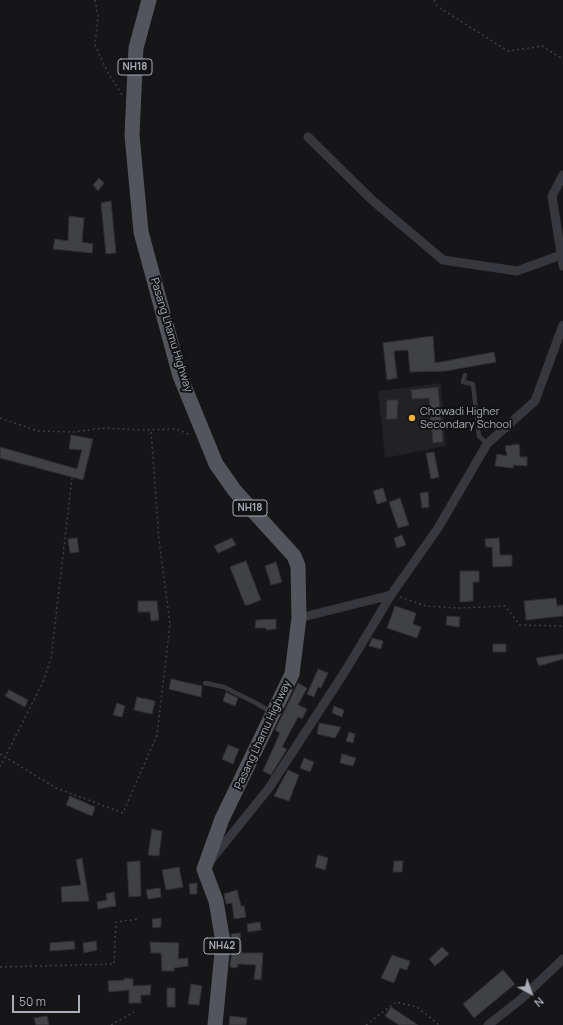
<!DOCTYPE html>
<style>
body{margin:0}
#map{position:relative;width:563px;height:1025px;overflow:hidden;background:#161618;font-family:Manrope,sans-serif}
canvas{display:block}
.north{position:absolute;left:511px;top:973px;width:40px;height:40px;-webkit-text-stroke:3px #111113;paint-order:stroke;rotate:139deg;font-size:11px;font-weight:700;line-height:16px;text-align:center;color:#a8adb8}
.north::after{content:'';display:block;margin:auto;width:14px;height:18px;background:#a8adb8;clip-path:polygon(50% 0,100% 100%,50% 72%,0 100%)}
.scale{position:absolute;left:12px;top:995px;width:68px;height:18px;box-sizing:border-box;border:2px solid #a8adb8;border-top:0;padding-left:5px;font-size:12px;line-height:14px;white-space:nowrap;color:#a8adb8;-webkit-text-stroke:3px #111113;paint-order:stroke}
</style>
<div id="map">
<canvas width="563" height="1025"></canvas>
<div class="north">N</div>
<div class="scale">50 m</div>
</div>
<script>
const c = document.querySelector('canvas').getContext('2d');
c.lineJoin = 'round';
function fillPath(path, color) { c.fillStyle = color; c.fill(path, 'evenodd'); }
const shape = rows => new Path2D(rows.map(r => 'M' + r).join(''));
function strokePath(path, color, width, dash) { c.strokeStyle = color; c.lineWidth = width; c.lineCap = dash ? 'butt' : 'round'; c.setLineDash(dash || []); c.stroke(path); }
function label(font, color, halo, rows, align = 'center') {
  c.font = font + ' Manrope,sans-serif'; c.lineWidth = 4; c.setLineDash([]); c.textBaseline = 'middle'; c.strokeStyle = halo; c.fillStyle = color; for (const [text, x, y, turn = 0] of rows) {
    c.save(); c.translate(x, y); c.rotate((+turn || 0) * Math.PI / 180); c.textAlign = isNaN(turn) ? turn : align; if (halo) c.strokeText(text, 0, 0); c.fillText(text, 0, 0); c.restore();
  }
}
fillPath(shape([
 [441,383,446,446,385,458,378,391]
]), '#222225');
const building = shape([
 [99,178,104,183,98,191,93,185,99,178],
 [111,201,116,253,106,254,101,203,111,201],
 [69,216,84,218,82,242,93,244,92,253,53,249,55,239,68,241,69,216],
 [433,336,435,363,494,352,496,362,446,371,410,372,408,350,394,351,397,378,387,380,383,343,433,336],
 [438,387,443,442,433,443,429,398,412,399,411,390,438,387],
 [387,400,398,400,397,419,386,419,387,400],
 [71,435,93,439,83,480,0,458,0,447,77,469,82,450,69,449,71,435],
 [519,444,520,457,527,457,527,466,513,465,513,468,495,466,497,454,507,456,505,446,519,444],
 [434,452,439,477,431,479,426,453,434,452],
 [383,488,387,501,377,504,373,491,383,488],
 [428,492,429,507,422,508,420,493,428,492],
 [400,498,409,525,398,528,389,502,400,498],
 [402,535,406,545,397,548,394,538,402,535],
 [77,538,79,552,70,553,68,539,77,538],
 [232,538,236,545,218,553,214,546,232,538],
 [499,538,500,555,512,555,512,566,493,567,492,547,486,547,485,539,499,538],
 [246,561,261,600,248,605,245,605,230,567,246,561],
 [276,562,282,582,271,585,265,566,276,562],
 [460,571,479,571,479,582,473,582,473,601,460,602,460,571],
 [556,598,557,606,563,605,563,616,526,620,524,601,556,598],
 [138,601,157,601,159,620,151,621,150,612,138,612,138,601],
 [395,606,416,613,413,624,421,627,417,638,387,628,395,606],
 [447,616,460,617,459,627,446,625,447,616],
 [276,619,276,629,266,630,266,628,255,628,256,620,276,619],
 [372,638,383,641,381,649,369,646,372,638],
 [493,644,506,644,506,652,493,652,493,644],
 [563,654,563,659,539,666,536,658,563,654],
 [318,669,328,673,321,688,318,687,314,697,307,694,318,669],
 [171,679,202,686,201,697,169,689,171,679],
 [298,683,307,688,298,705,307,709,302,719,298,717,282,747,287,749,271,775,263,771,280,733,275,730,298,683],
 [9,690,28,700,25,707,5,696,9,690],
 [226,692,238,698,235,706,223,701,226,692],
 [137,697,155,701,152,714,134,710,137,697],
 [117,703,125,706,122,717,113,715,117,703],
 [334,706,344,710,342,717,332,713,334,706],
 [319,723,341,727,335,738,317,734,319,723],
 [349,732,355,734,353,743,346,741,349,732],
 [228,745,239,749,233,764,222,759,228,745],
 [342,754,356,758,353,766,340,763,342,754],
 [304,758,314,762,310,772,300,768,304,758],
 [288,770,299,775,289,801,274,796,288,770],
 [70,796,95,807,92,816,66,805,70,796],
 [152,829,162,831,159,856,148,855,152,829],
 [318,855,328,858,325,870,315,867,318,855],
 [82,858,89,901,62,902,61,887,81,885,76,860,82,858],
 [140,861,141,896,129,897,127,862,140,861],
 [394,861,403,861,402,872,393,872,394,861],
 [179,867,183,887,166,890,162,870,179,867],
 [197,883,197,894,190,894,189,884,197,883],
 [160,888,161,897,148,899,146,890,160,888],
 [237,890,241,906,244,906,246,917,234,919,232,903,226,904,224,894,237,890],
 [114,892,116,906,98,909,97,902,107,900,106,894,114,892],
 [161,918,161,927,153,928,152,919,161,918],
 [260,922,261,930,248,932,247,924,260,922],
 [240,933,242,953,263,953,261,980,254,979,256,965,238,964,237,968,230,967,232,949,231,934,240,933],
 [74,941,75,949,50,951,50,943,74,941],
 [96,941,97,950,84,953,83,943,96,941],
 [150,942,179,943,178,959,188,958,188,966,174,968,174,971,162,971,161,953,151,953,150,942],
 [442,947,449,954,435,966,429,959,442,947],
 [392,955,410,961,407,970,400,968,394,983,381,978,392,955],
 [503,970,515,984,474,1018,463,1004,503,970],
 [124,978,133,979,133,986,151,985,150,995,141,995,141,1003,129,1003,129,990,109,992,108,981,125,980,124,978],
 [191,984,202,986,199,1005,188,1004,191,984],
 [167,988,175,988,175,1007,167,1007,167,988],
 [391,1007,418,1025,399,1025,385,1016,391,1007],
 [47,1016,49,1025,36,1025,34,1018,47,1016],
 [230,1016,247,1018,246,1025,229,1025,230,1016]
]);
fillPath(building, '#404145');
strokePath(building, '#303034', 1);
strokePath(shape([
 [95,0,98,16,95,45,107,71,122,95],
 [434,0,437,6,508,51,542,46,563,59],
 [0,418,38,431,74,432,104,428,143,430,176,429,191,435],
 [400,597,426,606,458,608,505,606,520,625,563,626],
 [0,754,56,788,123,813,157,735,170,624,159,540,151,430],
 [0,767,43,682,51,658,72,478],
 [0,967,114,964,116,922,139,919],
 [111,1025,134,1012],
 [366,1025,396,1002,417,1007,439,1025]
]), '#3d3f44', 1.5, [2, 3]);
strokePath(shape([
 [465,375,463,382,473,384,479,436,487,444],
 [205,683,224,687,256,703,271,712]
]), '#37383d', 4.5);
strokePath(shape([
 [308,137,372,200,443,260,517,271,561,255],
 [563,175,552,196,563,266],
 [299,618,391,595],
 [211,860,269,788,344,673,391,595,438,528,487,444,535,401,563,325],
 [488,1025,520,1000,563,959]
]), '#37383d', 9);
strokePath(shape([
 [149,0,136,48,132,135,141,232,180,376,216,464,235,491,294,556,298,566,299,618,292,674,222,819,204,869,216,901,223,942,215,1025]
]), '#53555c', 15);
for (const [x, y, r, color] of [
 [412,418,4,"#f2b134"]
]) { const dot = new Path2D(); dot.arc(x, y, r, 0, 2 * Math.PI); c.fillStyle = color; c.fill(dot); strokePath(dot, '#111113', 1.5); }
for (const [x, y, w] of [
 [135,67,34],
 [250,508,34],
 [222,946,36]
]) { const box = new Path2D(); box.roundRect(x - w / 2, y - 8, w, 16, 3); c.fillStyle = '#111113'; c.fill(box); strokePath(box, '#a8adb8', 1); }
label('bold 10px', '#a8adb8', null, [
 ["NH18",135,67],
 ["NH18",250,508],
 ["NH42",222,946]
]);
label('11px', '#a8adb8', '#111113', [
 ["Pasang Lhamu Highway",171,335,73],
 ["Pasang Lhamu Highway",263,735,-65]
]);
label('11px', '#a8adb8', '#111113', [
 ["Chowadi Higher",420,412],
 ["Secondary School",420,425]
], 'left');
</script>
